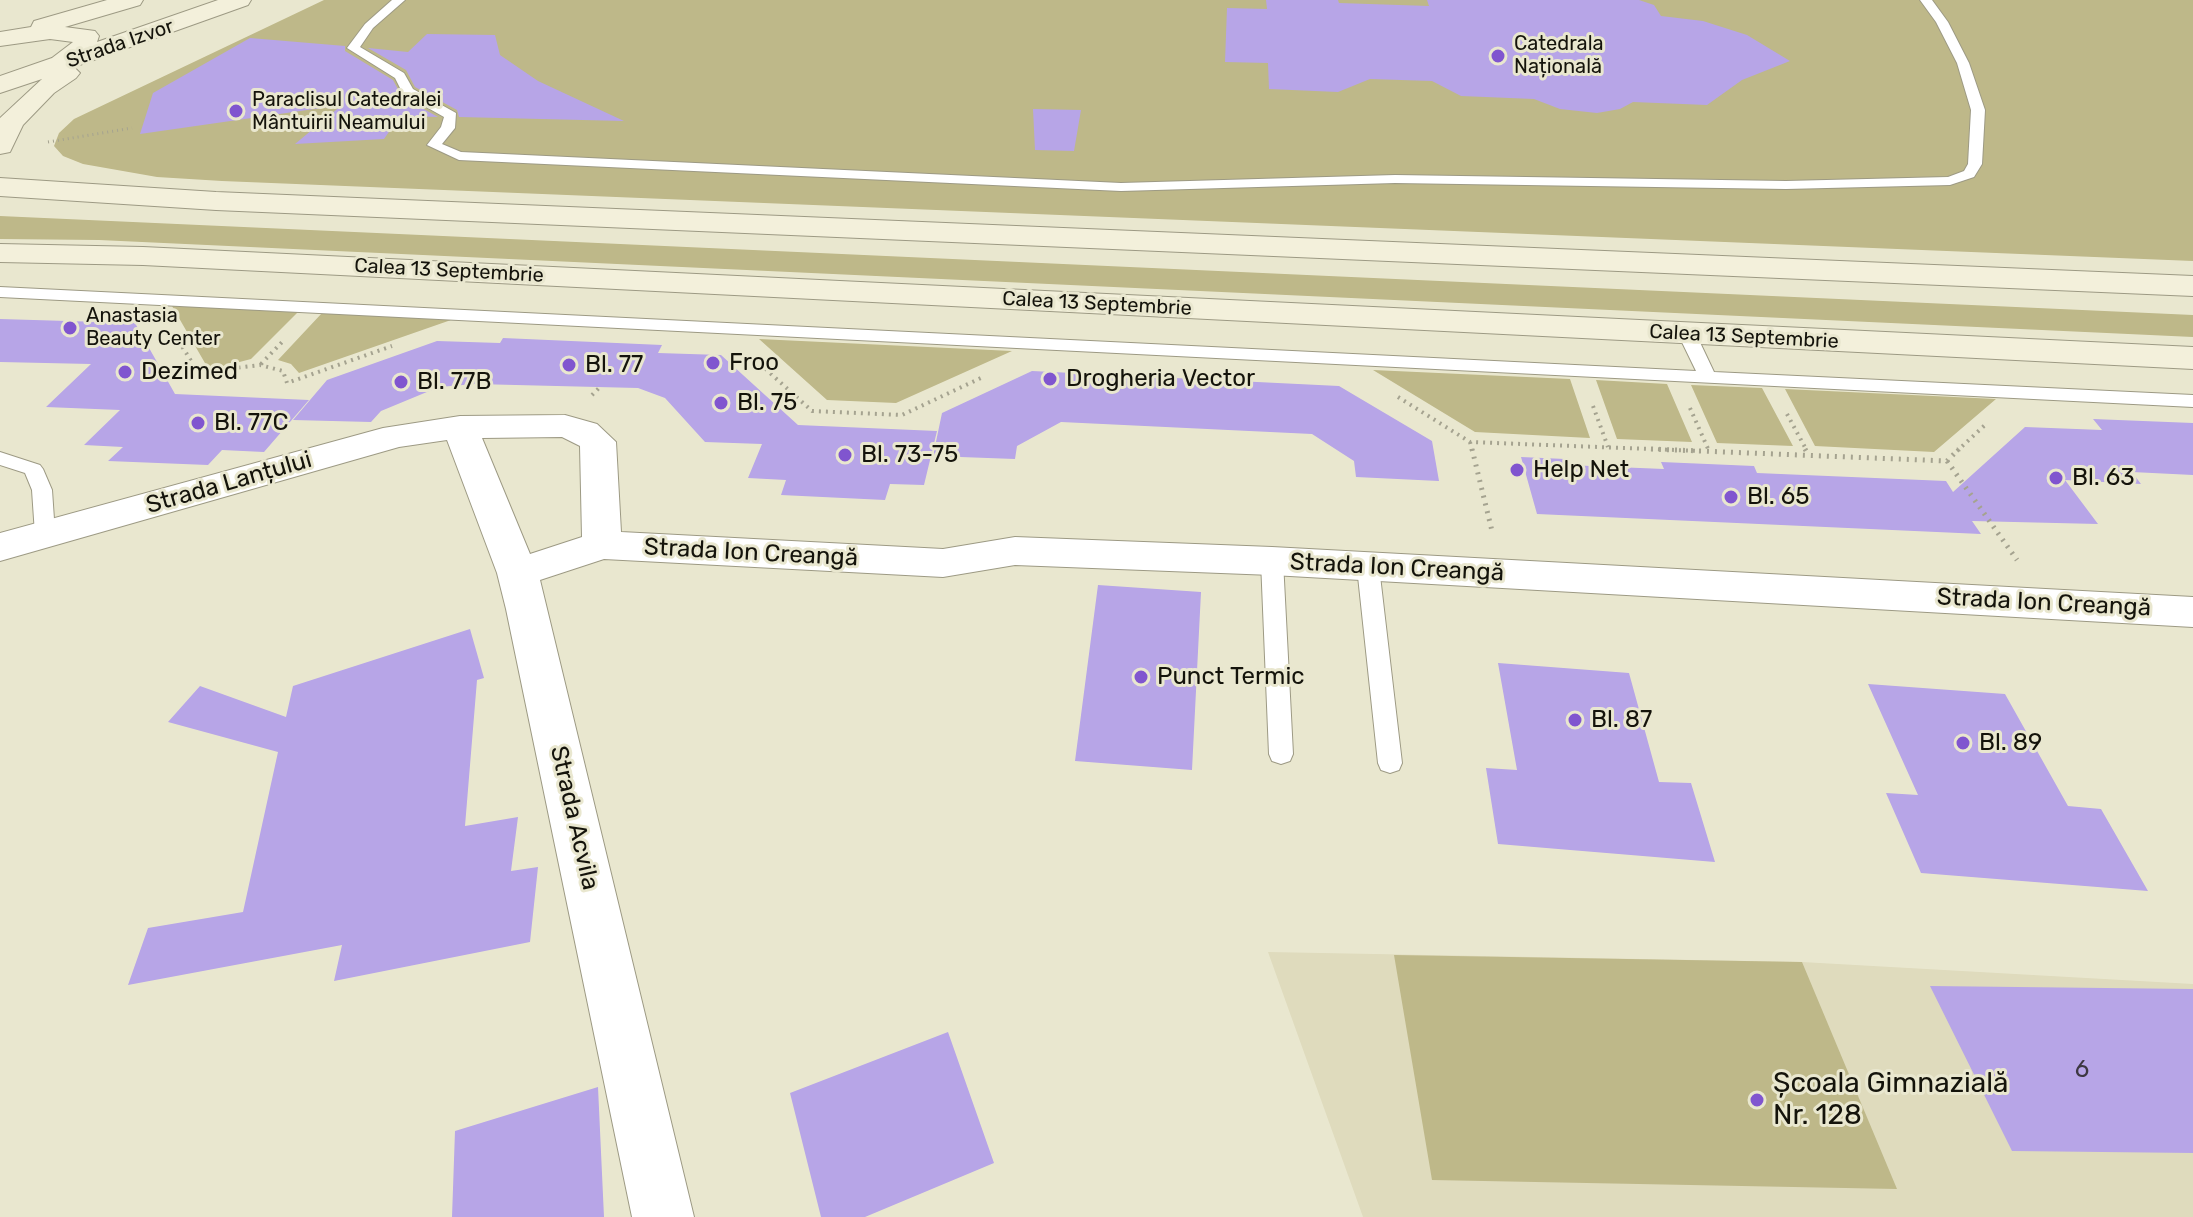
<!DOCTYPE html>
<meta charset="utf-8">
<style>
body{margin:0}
canvas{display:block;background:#e9e7cf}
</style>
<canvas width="2193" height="1217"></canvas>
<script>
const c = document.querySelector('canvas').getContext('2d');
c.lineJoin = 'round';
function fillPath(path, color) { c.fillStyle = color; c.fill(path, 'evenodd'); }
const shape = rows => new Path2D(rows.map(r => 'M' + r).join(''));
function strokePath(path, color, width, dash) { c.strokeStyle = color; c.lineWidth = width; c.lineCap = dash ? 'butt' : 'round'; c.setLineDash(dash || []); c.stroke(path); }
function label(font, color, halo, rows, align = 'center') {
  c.font = font + ' Rubik,sans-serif'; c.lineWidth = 6; c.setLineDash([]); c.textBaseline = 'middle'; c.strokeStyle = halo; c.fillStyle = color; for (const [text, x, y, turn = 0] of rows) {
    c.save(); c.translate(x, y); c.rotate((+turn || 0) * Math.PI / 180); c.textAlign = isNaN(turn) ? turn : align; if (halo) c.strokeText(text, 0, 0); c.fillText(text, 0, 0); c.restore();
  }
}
fillPath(shape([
 [1268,952,1802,962,2193,984,2193,1217,1363,1217]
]), '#dfdbbd');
fillPath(shape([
 [324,0,2193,0,2193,261,222,181,157,177,83,164,63,156,54,146,59,133,74,119],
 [0,216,2193,315,2193,337,99,240,0,239],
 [172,306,299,311,251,359,209,370],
 [322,313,451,320,299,373,291,364,278,360],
 [759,339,1012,351,896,403,827,400],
 [1373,370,1570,379,1590,438,1475,432],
 [1596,380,1667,384,1692,442,1617,439],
 [1691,385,1762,388,1793,446,1717,443],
 [1785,389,1996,399,1934,452,1815,446],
 [1394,955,1802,962,1897,1189,1432,1180]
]), '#beb889');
fillPath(shape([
 [1266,0,1338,0,1339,3,1429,6,1427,0,1639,0,1654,5,1661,16,1703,21,1747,35,1790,61,1742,80,1707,105,1633,102,1620,109,1597,113,1560,109,1534,99,1461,96,1432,81,1370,79,1338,92,1269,89,1268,63,1225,62,1227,8,1267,9],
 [427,34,495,35,500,55,538,81,624,121,459,117,457,110,415,87,406,70,368,48,408,52],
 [250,38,345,46,345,51,393,80,402,97,438,117,410,116,405,125,393,126,384,139,295,144,342,105,140,134,153,93],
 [1033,109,1081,110,1074,151,1035,150],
 [0,319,135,323,175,394,309,400,264,452,222,450,208,465,108,461,123,447,84,445,120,410,46,407,91,364,0,362],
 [503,338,662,345,658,353,721,355,798,425,937,431,924,485,890,484,885,500,781,495,786,480,748,478,762,444,705,442,665,398,638,388,475,384,439,387,381,411,371,422,293,420,327,380,437,341,500,343],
 [1032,371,1339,386,1432,441,1439,481,1356,477,1354,461,1312,434,1061,422,1017,446,1015,459,933,456,942,413],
 [2093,419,2193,423,2193,475,2132,472,2141,484,2065,480,2098,524,1972,521,1981,534,1537,514,1521,457,1565,459,1567,465,1664,469,1661,462,1754,466,1757,473,1946,481,1953,492,2025,427,2102,430],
 [1098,585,1201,592,1192,770,1075,761],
 [470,629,484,678,477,680,465,826,518,817,511,871,538,867,530,942,334,981,342,945,128,985,148,928,243,912,278,752,168,722,200,686,286,717,293,686],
 [1498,663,1629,673,1659,782,1691,783,1715,862,1498,844,1486,768,1517,770],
 [1868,684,2005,694,2068,806,2101,809,2148,891,1921,873,1886,793,1918,795],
 [1930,986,2193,989,2193,1153,2012,1151],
 [948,1032,994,1163,865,1217,821,1217,790,1093],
 [598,1087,604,1217,452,1217,455,1131]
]), '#b7a5e7');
const service = shape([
 [392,0,405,0,373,28,360,47,404,73,413,89,456,113,455,128,442,144,461,152,1121,183,1395,175,1786,181,1948,177,1964,171,1968,164,1971,110,1957,63,1936,22,1920,0,1932,0,1948,22,1969,63,1985,110,1982,164,1974,177,1950,185,1786,189,1395,183,1121,191,459,160,427,145,441,127,444,117,403,94,395,78,347,48,365,24,392,0],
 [0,287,1696,371,1678,334,1687,329,1696,334,1714,372,2193,395,2193,407,0,297,0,287],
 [0,452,40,465,43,469,52,490,55,534,52,539,45,541,38,539,35,534,32,490,25,473,0,465,0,452],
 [1272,554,1279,556,1283,561,1293,754,1290,761,1281,764,1272,761,1269,754,1261,561,1265,556,1272,554],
 [1368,560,1376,562,1379,567,1402,763,1399,770,1390,773,1381,770,1378,763,1357,567,1360,562,1368,560]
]);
const minor = shape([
 [565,415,597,424,616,442,621,532,943,549,1015,537,1272,547,2193,597,2193,627,1272,575,1015,565,943,577,604,559,540,580,694,1217,632,1217,506,609,497,573,447,440,399,447,0,561,0,533,383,428,460,416,565,415],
 [562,437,580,446,582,537,530,554,482,438,562,437]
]);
const secondary = shape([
 [107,0,143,0,140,5,65,27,95,31,99,36,97,42,218,0,251,0,248,5,74,67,80,73,76,78,54,93,23,125,10,152,0,154,0,118,42,79,0,93,0,76,52,58,73,42,50,39,0,46,0,32,31,27,34,21,107,0],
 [0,178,216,192,2193,276,2193,296,216,210,0,196,0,178],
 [0,244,143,247,2193,347,2193,369,143,265,0,262,0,244]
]);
strokePath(service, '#9d9a84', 2);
strokePath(minor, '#9d9a84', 2);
strokePath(secondary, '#9d9a84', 2);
strokePath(shape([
 [48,142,132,128]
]), '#a5a390', 3, [1, 4]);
strokePath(shape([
 [175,335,203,380,227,369,260,365,283,371,287,383,392,346],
 [261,364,284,340],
 [760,364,812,411,902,415,983,377],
 [592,395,600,387],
 [1398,397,1470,442,1701,451],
 [1593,406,1608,447],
 [1690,408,1709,451],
 [1787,414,1807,451],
 [1470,442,1472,451],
 [1957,451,1985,425]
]), '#a5a390', 4, [2, 5]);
strokePath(shape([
 [1472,449,1492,531],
 [1651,449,1947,461,1959,449],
 [1805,449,1808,454],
 [1947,461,2017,560]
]), '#a5a390', 5, [2, 6]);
fillPath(service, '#fff');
fillPath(minor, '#fff');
fillPath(secondary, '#f3f0db');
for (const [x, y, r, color] of [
 [1498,56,8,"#8055cf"],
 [236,111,8,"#8055cf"],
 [70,328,8,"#8055cf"],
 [713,363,8,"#8055cf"],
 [569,365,8,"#8055cf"],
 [125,372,8,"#8055cf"],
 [1050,379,8,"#8055cf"],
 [401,382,8,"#8055cf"],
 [721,403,8,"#8055cf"],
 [198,423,8,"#8055cf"],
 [845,455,8,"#8055cf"],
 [1517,470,8,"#8055cf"],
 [2056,478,8,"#8055cf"],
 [1731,497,8,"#8055cf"],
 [1141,677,8,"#8055cf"],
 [1575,720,8,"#8055cf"],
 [1963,743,8,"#8055cf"],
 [1757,1100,8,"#8055cf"]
]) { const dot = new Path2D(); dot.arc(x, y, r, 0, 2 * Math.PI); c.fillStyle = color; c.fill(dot); strokePath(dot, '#e9e7cf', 3); }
label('20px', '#14130b', '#e9e7cf', [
 ["Strada Izvor",120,44,-19],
 ["Calea 13 Septembrie",449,271,3],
 ["Calea 13 Septembrie",1097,304,3],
 ["Calea 13 Septembrie",1744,337,3]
]);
label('20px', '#14130b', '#e9e7cf', [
 ["Catedrala",1514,44],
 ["Națională",1514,67],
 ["Paraclisul Catedralei",252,100],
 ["Mântuirii Neamului",252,123],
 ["Anastasia",86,316],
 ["Beauty Center",86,339]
], 'left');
label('24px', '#14130b', '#e9e7cf', [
 ["Froo",729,363],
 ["Bl. 77",585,365],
 ["Dezimed",141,372],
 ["Drogheria Vector",1066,379],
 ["Bl. 77B",417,382],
 ["Bl. 75",737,403],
 ["Bl. 77C",214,423],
 ["Bl. 73-75",861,455],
 ["Help Net",1533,470],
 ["Bl. 63",2072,478],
 ["Bl. 65",1747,497],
 ["Punct Termic",1157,677],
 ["Bl. 87",1591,720],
 ["Bl. 89",1979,743]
], 'left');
label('24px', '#14130b', '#e9e7cf', [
 ["Strada Lanțului",229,483,-16],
 ["Strada Ion Creangă",751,553,3],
 ["Strada Ion Creangă",1397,568,3],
 ["Strada Ion Creangă",2044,603,3],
 ["Strada Acvila",574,818,77]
]);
label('24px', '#3d3842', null, [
 ["6",2082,1070]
]);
label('28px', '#14130b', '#e9e7cf', [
 ["Școala Gimnazială",1773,1084],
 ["Nr. 128",1773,1116]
], 'left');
</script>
